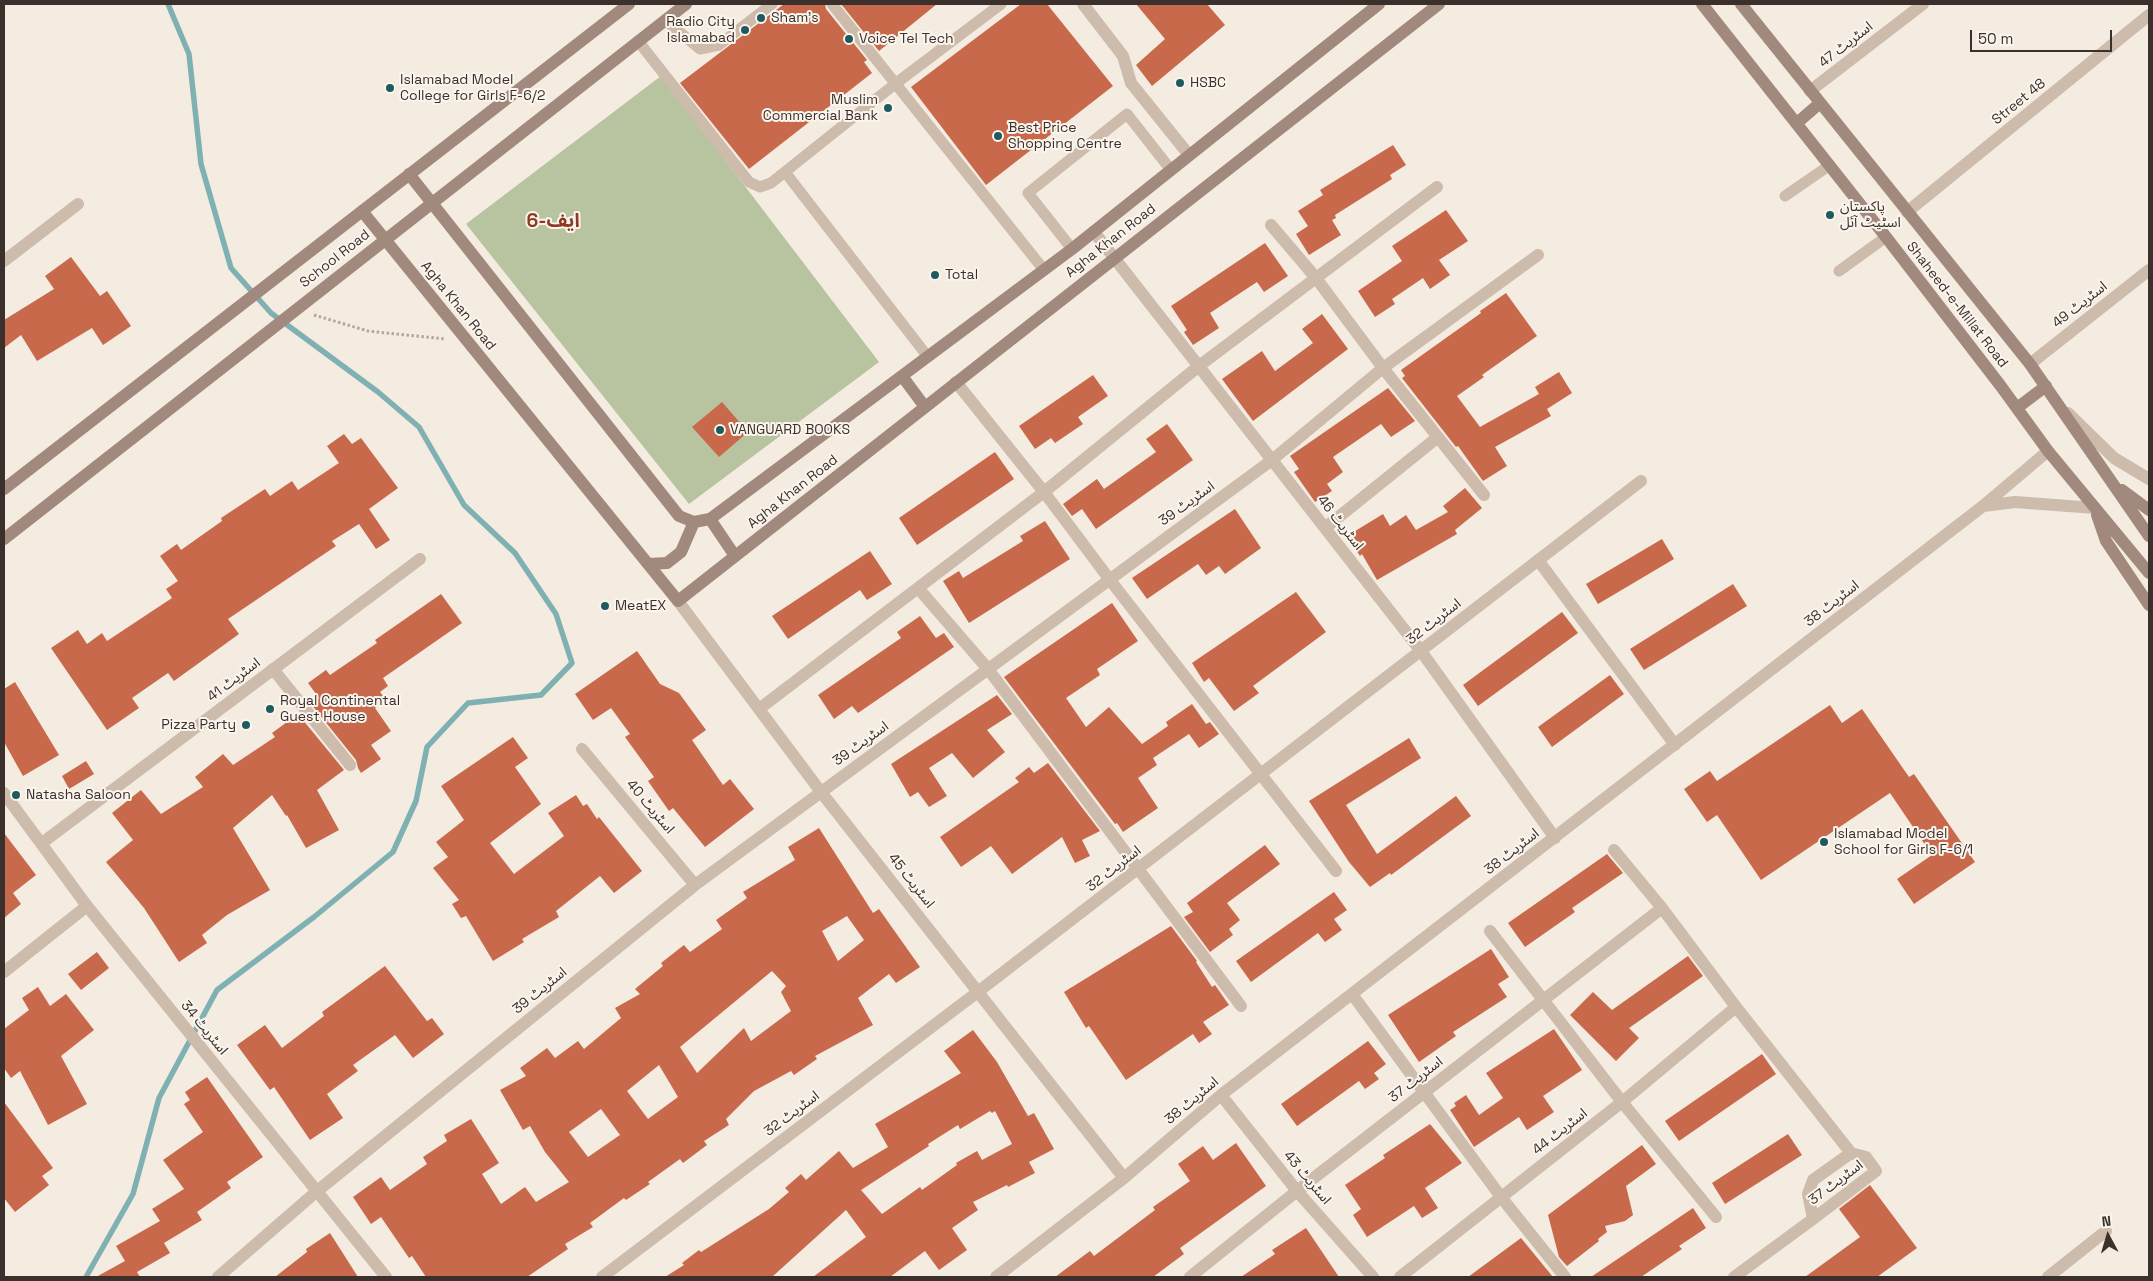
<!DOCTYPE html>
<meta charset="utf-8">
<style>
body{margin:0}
#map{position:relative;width:2153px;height:1281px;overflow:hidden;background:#f4ebe1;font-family:"Space Grotesk",sans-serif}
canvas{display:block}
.frame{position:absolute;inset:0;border:5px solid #3b302b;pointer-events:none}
.north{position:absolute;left:2083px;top:1211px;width:50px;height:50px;-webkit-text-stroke:4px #fbf5ee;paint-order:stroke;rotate:354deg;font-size:14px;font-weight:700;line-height:20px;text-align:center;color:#3b302b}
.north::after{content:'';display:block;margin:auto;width:18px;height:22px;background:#3b302b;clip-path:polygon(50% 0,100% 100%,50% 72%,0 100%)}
.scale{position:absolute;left:1970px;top:30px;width:142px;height:22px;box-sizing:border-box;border:2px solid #3b302b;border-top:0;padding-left:6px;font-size:15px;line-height:18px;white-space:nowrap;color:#3b302b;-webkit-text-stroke:4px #fbf5ee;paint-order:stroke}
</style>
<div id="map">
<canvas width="2153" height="1281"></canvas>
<div class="frame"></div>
<div class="north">N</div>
<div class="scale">50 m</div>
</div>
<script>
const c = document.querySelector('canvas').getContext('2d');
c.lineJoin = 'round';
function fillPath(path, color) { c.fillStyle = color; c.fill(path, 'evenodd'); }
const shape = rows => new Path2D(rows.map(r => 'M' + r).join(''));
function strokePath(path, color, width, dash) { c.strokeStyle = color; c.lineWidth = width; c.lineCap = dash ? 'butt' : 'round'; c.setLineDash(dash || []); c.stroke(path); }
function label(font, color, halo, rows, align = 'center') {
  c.font = font + ' "Space Grotesk","Noto Sans Arabic",sans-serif'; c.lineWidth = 4; c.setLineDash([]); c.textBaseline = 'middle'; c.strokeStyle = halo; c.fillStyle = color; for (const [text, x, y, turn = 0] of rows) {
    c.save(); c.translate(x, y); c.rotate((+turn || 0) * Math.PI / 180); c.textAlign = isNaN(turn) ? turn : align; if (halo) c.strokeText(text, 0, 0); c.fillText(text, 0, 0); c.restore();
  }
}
fillPath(shape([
 [661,76,879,362,689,504,466,224]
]), '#b8c4a0');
strokePath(shape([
 [86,1277,133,1194,159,1098,217,990,314,917,393,852,416,801,427,747,468,703,541,695,572,663,556,614,515,553,464,505,419,427,378,392,271,313,231,268,201,164,189,54,168,4]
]), '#7fb0b2', 5.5);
fillPath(shape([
 [784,4,825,4,826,9,867,60,864,62,872,73,749,169,680,83],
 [841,4,937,4,879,51],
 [1021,4,1047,4,1113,86,986,185,911,87],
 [1136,4,1207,4,1225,25,1152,86,1136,65,1165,39],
 [1393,145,1406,165,1390,175,1392,179,1335,215,1336,218,1332,220,1341,235,1309,255,1296,234,1308,226,1298,211,1323,195,1320,190],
 [1446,210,1468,241,1439,260,1450,275,1430,289,1423,278,1392,299,1395,304,1375,317,1358,291,1402,261,1392,246],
 [1265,243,1288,276,1264,292,1257,282,1210,313,1219,328,1193,345,1184,332,1187,330,1171,306],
 [71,257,100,296,107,291,131,326,103,345,92,328,37,361,21,335,4,348,4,320,54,289,45,276],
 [1506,293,1537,336,1482,375,1484,377,1457,396,1480,427,1539,394,1535,387,1559,372,1572,393,1547,409,1551,416,1495,447,1507,466,1483,481,1458,446,1456,447,1402,378,1405,376,1401,370,1481,313,1480,311],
 [1322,314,1348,349,1253,421,1222,379,1262,351,1275,371,1313,343,1302,329],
 [1093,375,1108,396,1078,417,1083,424,1055,443,1051,438,1035,449,1019,426],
 [1388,388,1415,421,1391,437,1381,424,1333,457,1343,472,1327,484,1332,491,1315,502,1294,472,1299,469,1290,456],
 [722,402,748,432,719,457,692,427],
 [1167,424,1193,460,1096,529,1082,509,1072,516,1063,504,1097,479,1104,489,1156,452,1146,439],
 [344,434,352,444,361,438,398,488,369,509,390,540,376,549,359,524,332,541,336,546,228,619,239,634,174,681,168,673,132,698,139,708,107,730,51,648,78,630,87,644,102,633,107,641,172,598,166,589,178,581,160,556,177,544,181,550,222,521,221,518,265,489,270,496,292,481,298,490,339,463,327,446],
 [995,452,1014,479,917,545,899,518],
 [1465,488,1482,508,1455,530,1457,534,1377,580,1362,554,1360,556,1347,536,1383,514,1390,526,1406,515,1416,530,1448,512,1443,506],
 [1235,509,1261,548,1225,574,1219,566,1206,575,1198,564,1147,599,1132,578],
 [1045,521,1070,559,969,623,943,581,959,571,963,578,1023,541,1020,536],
 [1662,539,1674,559,1598,604,1586,584],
 [870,551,892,584,867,600,860,590,788,639,772,616],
 [1733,584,1747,606,1644,670,1630,649],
 [1296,592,1326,632,1253,686,1259,693,1234,711,1209,678,1204,682,1192,663],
 [441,594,462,623,383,678,388,686,380,692,386,700,375,708,391,731,371,745,381,759,361,773,358,768,356,760,311,704,319,698,308,683,326,670,330,675,377,643,375,640],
 [1112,603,1138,641,1097,669,1100,675,1066,698,1086,727,1109,707,1142,744,1168,726,1166,722,1192,704,1206,724,1210,722,1219,734,1199,748,1189,734,1153,758,1157,765,1138,778,1158,808,1123,832,1117,823,1115,824,1004,677],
 [1562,612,1578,633,1478,706,1463,685],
 [920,616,936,638,944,633,954,647,858,713,852,706,834,719,818,695,901,638,897,632],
 [637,651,660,684,679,693,706,730,692,740,723,785,730,779,754,809,705,847,673,808,669,811,648,781,654,777,625,737,630,734,611,708,593,720,575,694],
 [1610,675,1624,694,1552,747,1538,727],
 [15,682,59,755,23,776,4,742,4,689],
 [997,695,1012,714,987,730,1005,752,973,778,952,753,929,768,947,796,929,807,918,792,910,797,891,764],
 [1830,705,1842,723,1862,709,1909,777,1914,774,1975,862,1914,904,1897,879,1932,855,1890,793,1761,880,1717,815,1707,822,1684,789,1710,771,1717,781],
 [298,714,344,770,317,790,339,830,306,848,287,815,286,816,272,795,233,828,270,890,227,915,202,935,207,943,179,962,144,908,106,862,133,840,112,813,141,790,161,814,203,787,195,777,223,754,233,765,275,737,272,733],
 [513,737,528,758,515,767,541,804,490,843,514,874,564,836,548,813,576,795,583,806,587,804,597,819,599,817,642,871,614,893,600,876,556,911,559,917,522,939,524,942,493,961,466,916,461,918,452,904,459,900,433,868,448,857,436,842,464,820,441,786],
 [1409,738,1421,758,1346,805,1377,854,1456,796,1471,816,1391,875,1390,873,1370,887,1349,862,1309,801],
 [86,761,94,774,69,789,62,776],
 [1048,763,1100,831,1082,840,1090,856,1075,863,1062,837,1012,874,991,846,961,867,940,837,1019,782,1015,778,1029,767,1034,773],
 [819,828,873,913,879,909,920,967,896,983,889,974,858,998,873,1025,815,1056,817,1059,794,1075,791,1071,754,1091,726,1119,729,1125,704,1141,707,1145,683,1163,680,1159,648,1182,650,1184,626,1200,624,1198,590,1223,593,1227,565,1244,568,1249,527,1277,426,1277,412,1256,409,1258,381,1217,371,1224,353,1197,381,1177,390,1190,427,1164,423,1157,447,1141,444,1135,471,1119,499,1163,482,1174,501,1204,525,1187,536,1202,569,1182,545,1152,530,1126,523,1130,500,1090,526,1076,520,1068,547,1048,555,1058,578,1041,584,1049,621,1018,615,1008,640,994,635,989,663,966,661,963,684,945,690,952,722,929,716,920,747,898,743,892,795,860,788,847],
 [847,916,864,940,838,961,822,931],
 [772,971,786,986,781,992,791,1011,751,1041,744,1028,697,1073,680,1047],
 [659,1065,678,1097,648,1119,627,1091],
 [601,1109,620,1135,588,1157,569,1132],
 [4,833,36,875,13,893,21,904,4,918],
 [1265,845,1280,864,1227,903,1240,920,1229,929,1233,935,1210,952,1184,917,1193,912,1187,903],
 [1607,854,1623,873,1572,908,1575,912,1525,947,1508,923],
 [1334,892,1347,910,1334,919,1342,930,1325,942,1318,933,1251,982,1236,961],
 [1171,926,1197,961,1196,962,1212,987,1215,985,1229,1005,1203,1022,1212,1034,1199,1043,1193,1034,1126,1080,1089,1026,1086,1028,1064,992],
 [1491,949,1509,977,1498,984,1507,997,1453,1032,1456,1036,1419,1062,1388,1015],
 [97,952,109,968,81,990,68,974],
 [1688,956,1703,976,1629,1028,1639,1038,1616,1061,1570,1015,1593,992,1612,1010],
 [385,966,427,1021,432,1018,444,1034,413,1058,395,1035,353,1065,358,1071,327,1094,343,1118,310,1140,274,1087,270,1090,237,1045,265,1025,282,1048,324,1016,322,1012],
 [38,987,50,1006,66,994,94,1030,61,1056,87,1104,48,1125,20,1071,11,1078,4,1068,4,1029,29,1010,22,998],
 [1554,1029,1582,1070,1543,1096,1554,1112,1527,1130,1519,1117,1474,1147,1450,1110,1456,1106,1454,1103,1466,1095,1479,1115,1503,1098,1486,1073],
 [973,1030,997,1062,1028,1116,1034,1113,1054,1149,1029,1162,1035,1173,1008,1187,1007,1185,973,1202,978,1210,952,1228,967,1250,939,1270,925,1251,890,1277,813,1277,866,1237,846,1210,772,1277,665,1277,684,1265,682,1263,699,1250,701,1252,769,1209,789,1192,785,1188,801,1174,806,1180,839,1151,853,1168,888,1147,875,1124,961,1073,944,1051],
 [990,1111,992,1113,995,1111,1012,1144,982,1160,977,1151,956,1163,957,1165,922,1190,920,1187,882,1214,861,1190,929,1146,928,1144,958,1125,960,1129],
 [1368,1041,1386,1064,1374,1073,1379,1079,1365,1089,1359,1081,1297,1126,1281,1104],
 [1762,1054,1776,1074,1679,1141,1665,1121],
 [207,1077,263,1157,227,1182,231,1188,197,1212,202,1220,164,1243,170,1253,137,1272,140,1277,96,1277,125,1261,116,1246,160,1221,152,1209,184,1189,163,1160,203,1132,184,1104,190,1100,185,1092],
 [4,1102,53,1168,42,1176,49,1185,15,1212,4,1198],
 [1430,1124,1462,1163,1425,1188,1438,1208,1422,1218,1414,1206,1367,1237,1353,1215,1361,1209,1345,1185,1385,1158,1383,1155],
 [1788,1134,1802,1155,1725,1204,1712,1183],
 [1236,1143,1266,1186,1180,1248,1184,1254,1153,1277,1055,1277,1090,1251,1094,1256,1155,1210,1153,1207,1190,1181,1178,1164,1203,1146,1213,1160],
 [1642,1145,1656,1164,1626,1186,1633,1215,1625,1221,1605,1226,1607,1232,1598,1239,1599,1241,1567,1266,1559,1257,1548,1215],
 [1870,1185,1917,1248,1877,1277,1805,1277,1860,1237,1839,1209],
 [1693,1208,1706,1228,1679,1246,1682,1249,1641,1277,1591,1277],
 [1306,1228,1339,1277,1241,1277,1275,1254,1272,1250],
 [330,1233,358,1277,275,1277,307,1252,306,1249],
 [1521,1238,1553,1277,1468,1277]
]), '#c8694b');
strokePath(shape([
 [314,315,368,331,445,339]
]), '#b9a596', 3, [2.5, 2.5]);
strokePath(shape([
 [832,4,1044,270],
 [665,20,700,49,719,45,772,4],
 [638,41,749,182,760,187,771,183,895,84,1001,4],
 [785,172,928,357],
 [1785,196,1830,165],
 [1072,249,1028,193,1127,114,1171,170],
 [1839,271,1886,237]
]), '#cdbbac', 11);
strokePath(shape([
 [1083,4,1123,56,1131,83,1189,155],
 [1810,91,1923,4],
 [1907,212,2149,15],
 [1271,225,1316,278,1383,368,1484,495],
 [1094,232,1421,651,1555,838],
 [4,261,78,204],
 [2030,364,2149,270],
 [956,382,1044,492,1110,580,1336,871],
 [2068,413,2114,458,2149,479],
 [1983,506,2015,502,2095,508],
 [1325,528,1438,437],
 [1538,560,1675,745],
 [918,588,988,669,1241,1006],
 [678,601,821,792,1124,1178],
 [273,669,350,765],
 [759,709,1044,492,1199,366,1437,187],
 [582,749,695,885],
 [4,793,87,906,386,1277],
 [42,843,420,559],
 [1614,850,1662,908,1736,1007,1851,1153],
 [1490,931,1622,1102,1716,1217],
 [4,972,87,906],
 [1352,994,1501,1197,1565,1277],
 [1221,1095,1297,1191,1373,1277],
 [218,1277,316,1192,695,885,1272,460,1383,368,1538,255],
 [602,1277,979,991,1641,481],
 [996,1277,1124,1178,1221,1095,1983,506,2048,451],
 [1190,1277,1297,1191,1662,908],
 [1400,1277,1622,1102,1736,1007],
 [1734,1277,1813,1219,1876,1171,1866,1157,1851,1153,1813,1180,1808,1194,1813,1219],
 [2048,1277,2106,1231]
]), '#cdbbac', 12);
strokePath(shape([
 [1702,4,1886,237,2000,385,2048,451,2149,573],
 [1741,4,2030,364,2149,536],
 [1797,123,1820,103],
 [409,174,679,516,694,522,710,519,1072,249,1379,4],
 [362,211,678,601,1439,4],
 [902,376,925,407],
 [2017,408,2046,386],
 [4,489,629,4],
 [2122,490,2149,510],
 [2097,515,2106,541,2149,605],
 [710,519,735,556],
 [4,539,686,4],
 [649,564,667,563,681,552,694,522]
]), '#a18a7d', 12);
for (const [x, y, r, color] of [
 [761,18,5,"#1f5a5e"],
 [745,30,5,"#1f5a5e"],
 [849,39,5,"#1f5a5e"],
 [1180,83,5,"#1f5a5e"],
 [390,88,5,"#1f5a5e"],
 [888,108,5,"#1f5a5e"],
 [998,136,5,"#1f5a5e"],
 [1830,215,5,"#1f5a5e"],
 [935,275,5,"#1f5a5e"],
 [720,430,5,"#1f5a5e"],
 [605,606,5,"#1f5a5e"],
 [270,709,5,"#1f5a5e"],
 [246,725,5,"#1f5a5e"],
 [16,795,5,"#1f5a5e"],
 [1824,842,5,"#1f5a5e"]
]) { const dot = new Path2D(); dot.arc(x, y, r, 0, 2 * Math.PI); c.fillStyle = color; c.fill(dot); strokePath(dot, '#fbf5ee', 2); }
label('14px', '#3b302b', '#fbf5ee', [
 ["Sham's",771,18],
 ["Radio City",735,22,"right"],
 ["Islamabad",735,38,"right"],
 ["Voice Tel Tech",859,39],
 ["Islamabad Model",400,80],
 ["College for Girls F-6/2",400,96],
 ["HSBC",1190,83],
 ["Muslim",878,100,"right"],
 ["Commercial Bank",878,116,"right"],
 ["Best Price",1008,128],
 ["Shopping Centre",1008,144],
 ["پاکستان",1840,207],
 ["اسٹیٹ آئل",1840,223],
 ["Total",945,275],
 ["VANGUARD BOOKS",730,430],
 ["MeatEX",615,606],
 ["Royal Continental",280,701],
 ["Guest House",280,717],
 ["Pizza Party",236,725,"right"],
 ["Natasha Saloon",26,795],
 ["Islamabad Model",1834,834],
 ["School for Girls F-6/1",1834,850]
], 'left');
label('14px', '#3b302b', '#fbf5ee', [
 ["اسٹریٹ 47",1846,45,-38],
 ["Street 48",2019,102,-39],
 ["Agha Khan Road",1111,241,-38],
 ["School Road",335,259,-38],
 ["Shaheed-e-Millat Road",1957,305,52],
 ["اسٹریٹ 49",2080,305,-38],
 ["Agha Khan Road",458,306,51],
 ["Agha Khan Road",793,492,-38],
 ["اسٹریٹ 39",1187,504,-36],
 ["اسٹریٹ 46",1340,523,52],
 ["اسٹریٹ 38",1832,604,-38],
 ["اسٹریٹ 32",1434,622,-38],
 ["اسٹریٹ 41",234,680,-37],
 ["اسٹریٹ 39",861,744,-36],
 ["اسٹریٹ 40",650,807,50],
 ["اسٹریٹ 38",1512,852,-38],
 ["اسٹریٹ 32",1114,869,-38],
 ["اسٹریٹ 45",911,881,52],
 ["اسٹریٹ 39",540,991,-39],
 ["اسٹریٹ 34",204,1028,51],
 ["اسٹریٹ 37",1416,1080,-38],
 ["اسٹریٹ 38",1192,1101,-40],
 ["اسٹریٹ 32",792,1114,-37],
 ["اسٹریٹ 44",1560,1132,-38],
 ["اسٹریٹ 43",1307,1178,50],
 ["اسٹریٹ 37",1836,1183,-37]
]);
label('bold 19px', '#8c3b22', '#fbf5ee', [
 ["ایف-6",553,222]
]);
</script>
